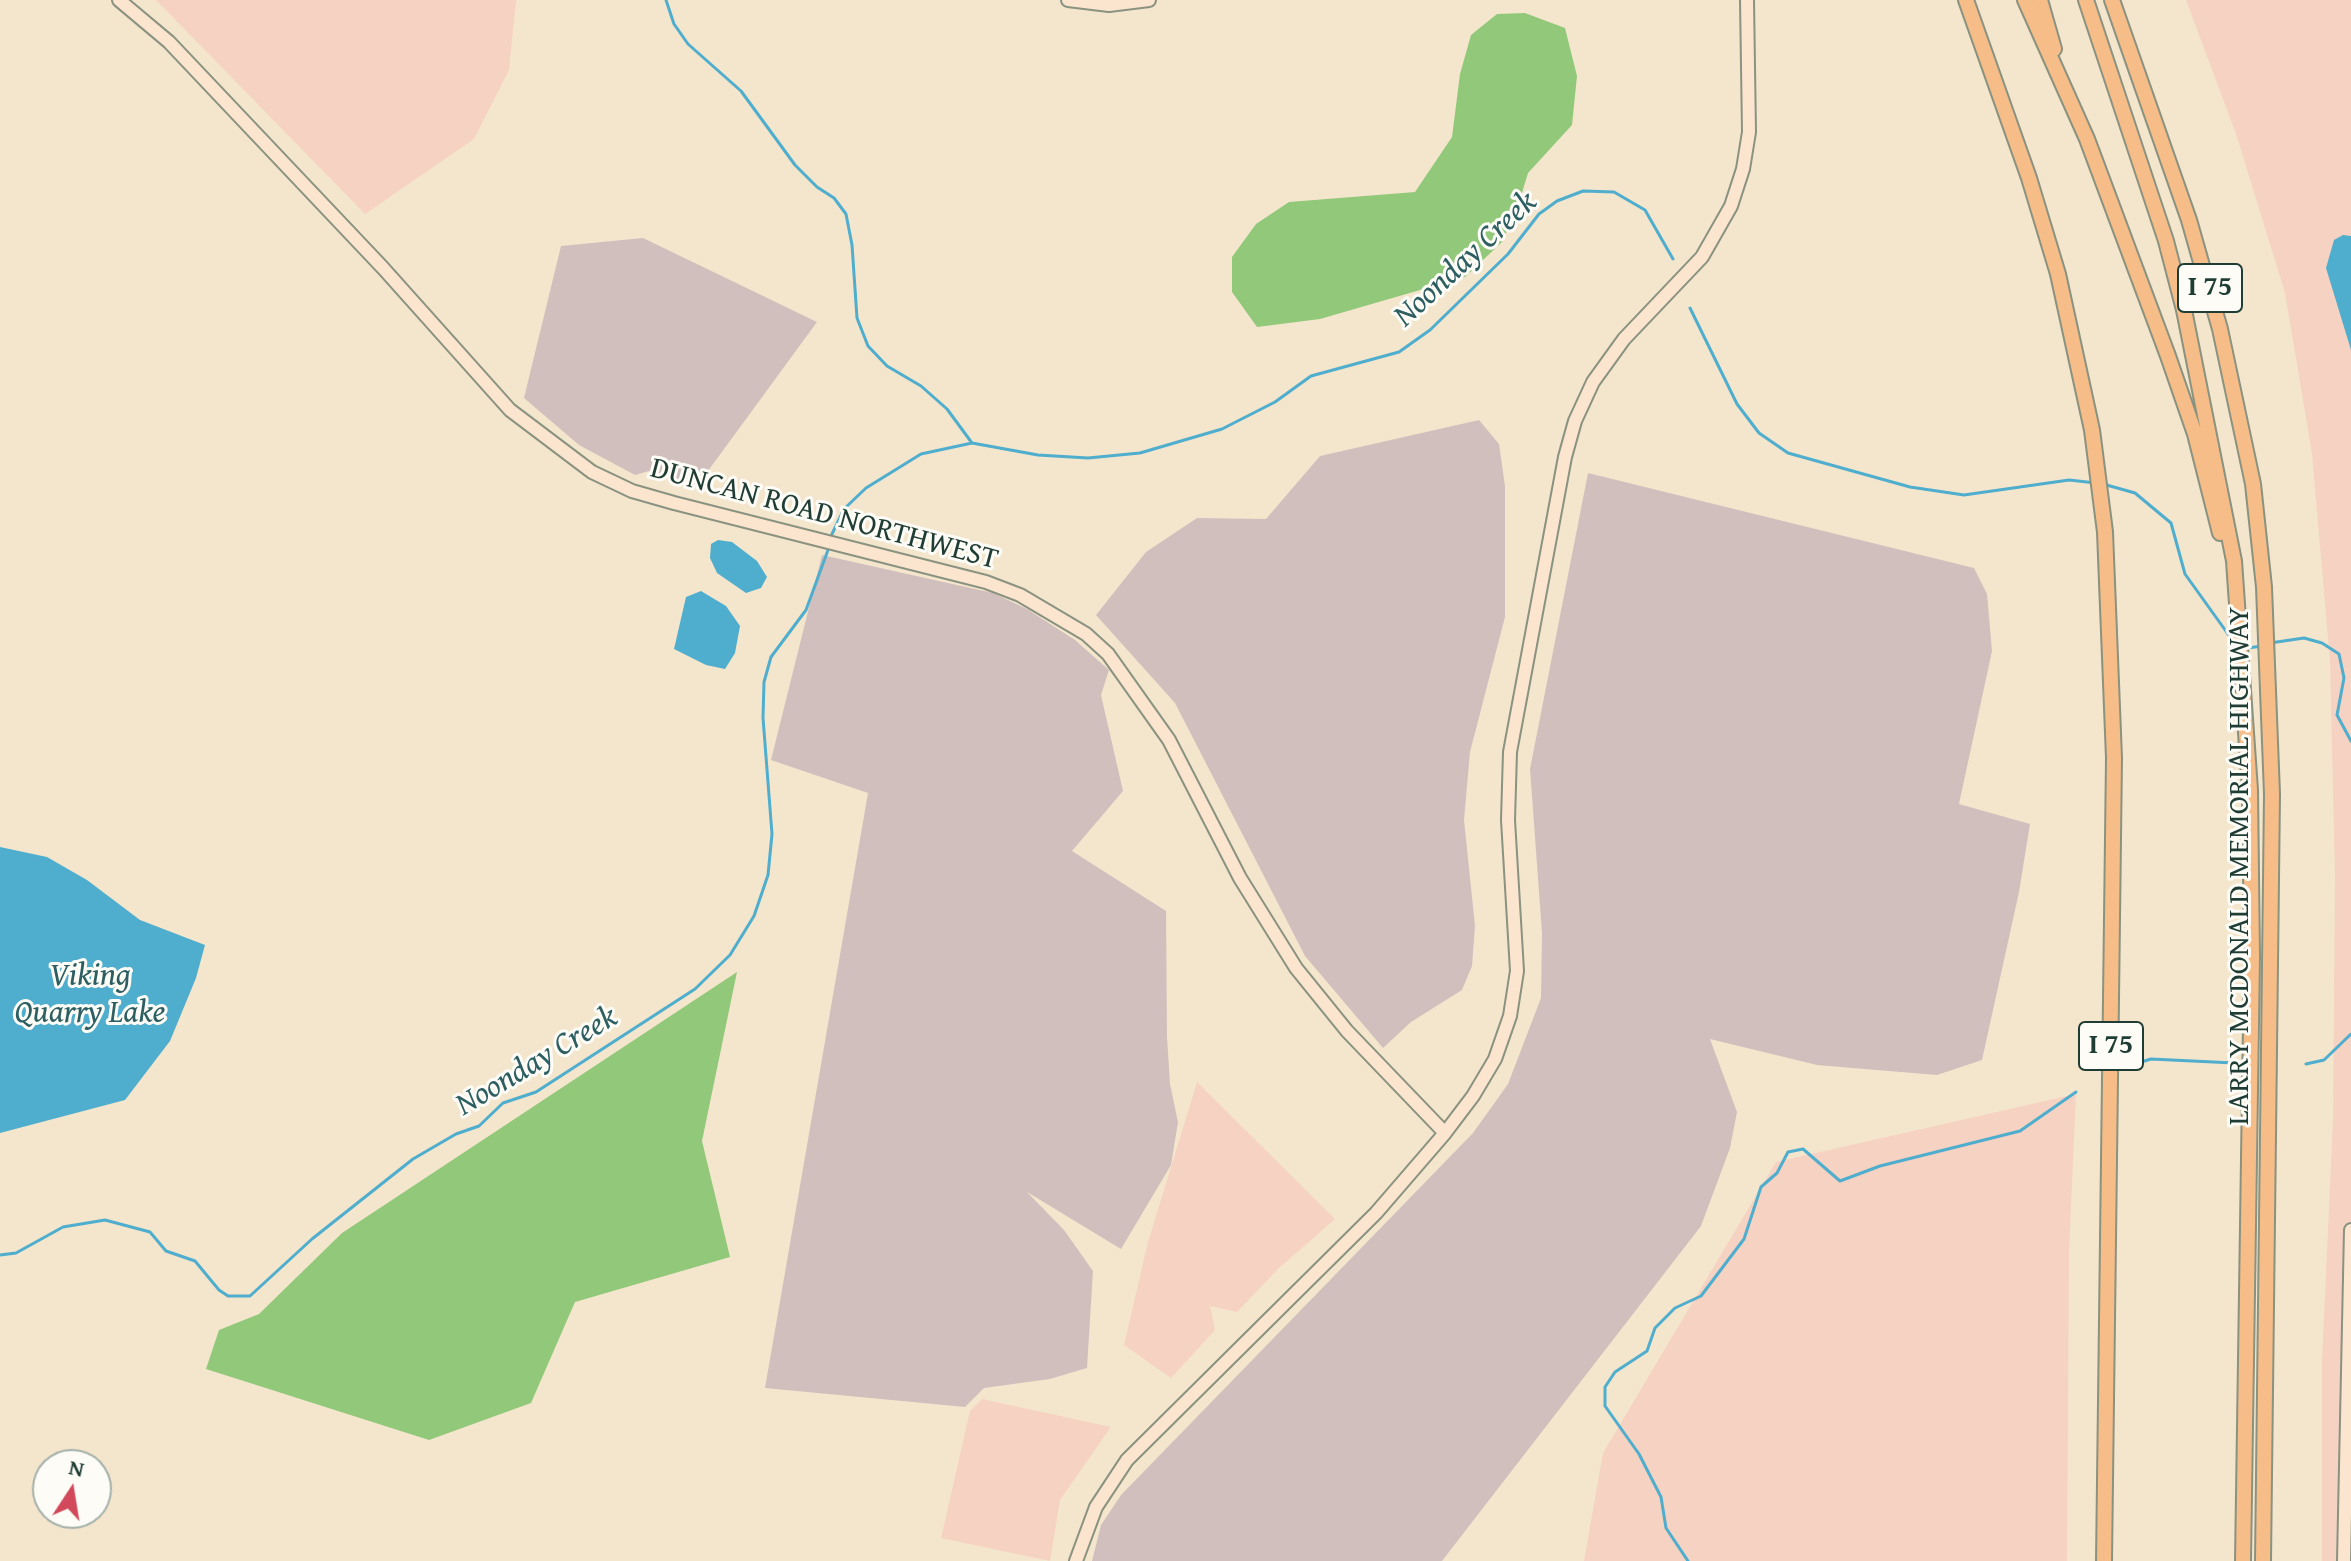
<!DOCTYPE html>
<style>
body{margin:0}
#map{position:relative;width:2351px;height:1561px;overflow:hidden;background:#f4e6cd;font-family:"Gentium Book Plus",serif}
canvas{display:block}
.north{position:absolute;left:32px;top:1449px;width:80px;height:80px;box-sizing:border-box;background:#fdfcf7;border:2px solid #a4b0a9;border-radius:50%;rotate:12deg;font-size:22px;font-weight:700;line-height:32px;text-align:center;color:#1f3d34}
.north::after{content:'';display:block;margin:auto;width:28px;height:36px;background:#d1495b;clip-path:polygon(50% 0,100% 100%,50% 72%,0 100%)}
</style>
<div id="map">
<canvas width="2351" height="1561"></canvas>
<div class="north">N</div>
</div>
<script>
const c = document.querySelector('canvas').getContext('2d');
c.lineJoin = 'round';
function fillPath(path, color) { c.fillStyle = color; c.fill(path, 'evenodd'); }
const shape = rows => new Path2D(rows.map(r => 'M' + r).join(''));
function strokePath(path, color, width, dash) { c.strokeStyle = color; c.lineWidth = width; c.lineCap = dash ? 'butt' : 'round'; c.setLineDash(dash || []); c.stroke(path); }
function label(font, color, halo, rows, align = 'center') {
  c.font = font + ' "Gentium Book Plus",serif'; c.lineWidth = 6; c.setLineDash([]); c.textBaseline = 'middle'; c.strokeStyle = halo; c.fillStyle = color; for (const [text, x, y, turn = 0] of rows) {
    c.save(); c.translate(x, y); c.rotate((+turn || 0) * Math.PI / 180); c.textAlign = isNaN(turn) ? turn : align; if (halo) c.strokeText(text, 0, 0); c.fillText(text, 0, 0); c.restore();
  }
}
fillPath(shape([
 [156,0,516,0,509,70,474,139,365,214],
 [2186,0,2351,0,2351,1561,2322,1561,2322,1360,2333,1120,2335,878,2330,661,2312,454,2285,293,2236,134],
 [1197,1082,1335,1219,1278,1269,1237,1312,1210,1306,1215,1330,1171,1378,1124,1345,1148,1242],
 [2076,1094,2069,1252,2067,1561,1584,1561,1603,1453,1776,1162],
 [982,1399,1111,1427,1060,1500,1050,1561,941,1538,970,1411]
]), '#f6d2c3');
fillPath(shape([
 [643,238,817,322,697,486,649,471,635,475,579,445,524,398,561,246],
 [1479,420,1499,444,1505,486,1505,617,1470,752,1464,820,1475,926,1472,966,1462,990,1411,1022,1383,1048,1305,956,1175,703,1096,615,1146,552,1197,518,1266,519,1320,456],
 [1588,473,1974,568,1987,594,1992,651,1959,804,2030,824,2019,892,1982,1060,1937,1075,1817,1065,1710,1039,1737,1112,1730,1148,1701,1226,1442,1561,1092,1561,1101,1525,1121,1495,1473,1133,1508,1084,1541,998,1542,933,1530,769],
 [822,555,993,593,1027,609,1075,640,1109,670,1101,695,1123,791,1072,851,1166,911,1167,1037,1170,1084,1178,1122,1171,1165,1121,1249,1027,1192,1064,1230,1093,1271,1087,1368,1050,1379,984,1388,965,1407,765,1388,868,793,771,760]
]), '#d1bfbd');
fillPath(shape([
 [1525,13,1565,28,1577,76,1572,125,1528,173,1518,206,1502,242,1465,277,1320,319,1257,327,1232,292,1232,257,1256,224,1289,202,1415,192,1452,137,1460,74,1471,35,1497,14],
 [737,972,702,1141,730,1257,575,1302,531,1403,429,1440,206,1369,219,1330,259,1314,342,1233]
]), '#92c87a');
fillPath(shape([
 [2343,235,2351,236,2351,350,2326,268,2334,240],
 [718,540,732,542,757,561,767,577,761,588,746,593,717,573,710,558,711,544],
 [701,591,726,606,740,626,735,653,725,669,706,665,674,649,686,597],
 [0,847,47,857,87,880,140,920,205,945,196,978,170,1041,125,1100,0,1133]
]), '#4fadcd');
strokePath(shape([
 [666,0,674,24,688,44,741,91,795,165,817,187,834,198,846,214,852,245,857,318,868,346,887,366,921,386,947,409,972,443],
 [1690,308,1737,404,1759,433,1788,453,1910,487,1964,495,2069,480,2096,483],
 [2103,484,2135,493,2171,523,2185,574,2233,641],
 [832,534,844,509,866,488,921,454,972,443,1038,455,1088,458,1140,453,1222,429,1275,402,1311,376,1399,352,1430,330,1508,254,1539,214,1557,201,1583,191,1614,192,1645,210,1673,259],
 [2270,643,2304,638,2322,643,2339,654,2344,678,2337,715,2351,741],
 [2247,648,2263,646],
 [2306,1064,2324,1060,2351,1034],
 [2128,1066,2151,1059,2234,1063],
 [0,1255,16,1253,63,1227,105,1220,150,1232,166,1251,195,1261,219,1290,228,1296,250,1296,312,1239,413,1159,456,1134,479,1126,503,1103,536,1092,695,989,730,955,754,916,768,875,772,834,763,718,764,682,771,657,806,610,828,550],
 [1688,1561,1666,1528,1661,1497,1639,1454,1605,1406,1605,1387,1615,1372,1647,1351,1655,1328,1675,1308,1701,1296,1744,1239,1761,1187,1777,1173,1788,1152,1803,1149,1840,1181,1880,1166,2020,1131,2076,1092]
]), '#4fadcd', 3);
const secondary = shape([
 [119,0,169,42,383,268,510,410,592,472,632,491,674,503,986,582,1020,595,1086,634,1108,654,1169,740,1240,878,1296,968,1347,1031,1445,1133],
 [1068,0,1109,5,1149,0],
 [1076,1561,1096,1507,1127,1460,1376,1213,1445,1133,1473,1096,1495,1059,1510,1016,1517,971,1508,820,1510,752,1565,457,1575,421,1593,382,1624,339,1702,257,1731,206,1743,169,1749,132,1747,0],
 [2344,1561,2351,1230]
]);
const highway = shape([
 [1966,0,2029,178,2058,274,2092,430,2105,532,2114,758,2104,1561],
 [2025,0,2087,139,2168,356,2195,434,2220,533],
 [2040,0,2054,49],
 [2086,0,2166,241,2184,310,2234,561,2250,790,2252,956,2243,1561],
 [2112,0,2189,220,2220,329,2253,484,2264,587,2272,794,2263,1561]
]);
strokePath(secondary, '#8a9280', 16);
strokePath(highway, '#8a9280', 18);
strokePath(secondary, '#fce5cf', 12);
strokePath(highway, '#f7bd88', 14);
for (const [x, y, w] of [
 [2210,288,64],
 [2111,1046,64]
]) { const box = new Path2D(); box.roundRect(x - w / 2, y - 24, w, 48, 6); c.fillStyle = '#fdfcf7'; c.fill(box); strokePath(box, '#1f3d34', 2); }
label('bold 28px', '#1f3d34', null, [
 ["I 75",2210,288],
 ["I 75",2111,1046]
]);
label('30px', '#1f3d34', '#fdfcf7', [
 ["DUNCAN ROAD NORTHWEST",824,515,15],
 ["LARRY MCDONALD MEMORIAL HIGHWAY",2240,866,-90]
]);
label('italic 32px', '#2d5f62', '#fdfcf7', [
 ["Noonday Creek",1466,260,-43],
 ["Viking",90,977],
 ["Quarry Lake",90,1014],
 ["Noonday Creek",537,1062,-31]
]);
</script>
